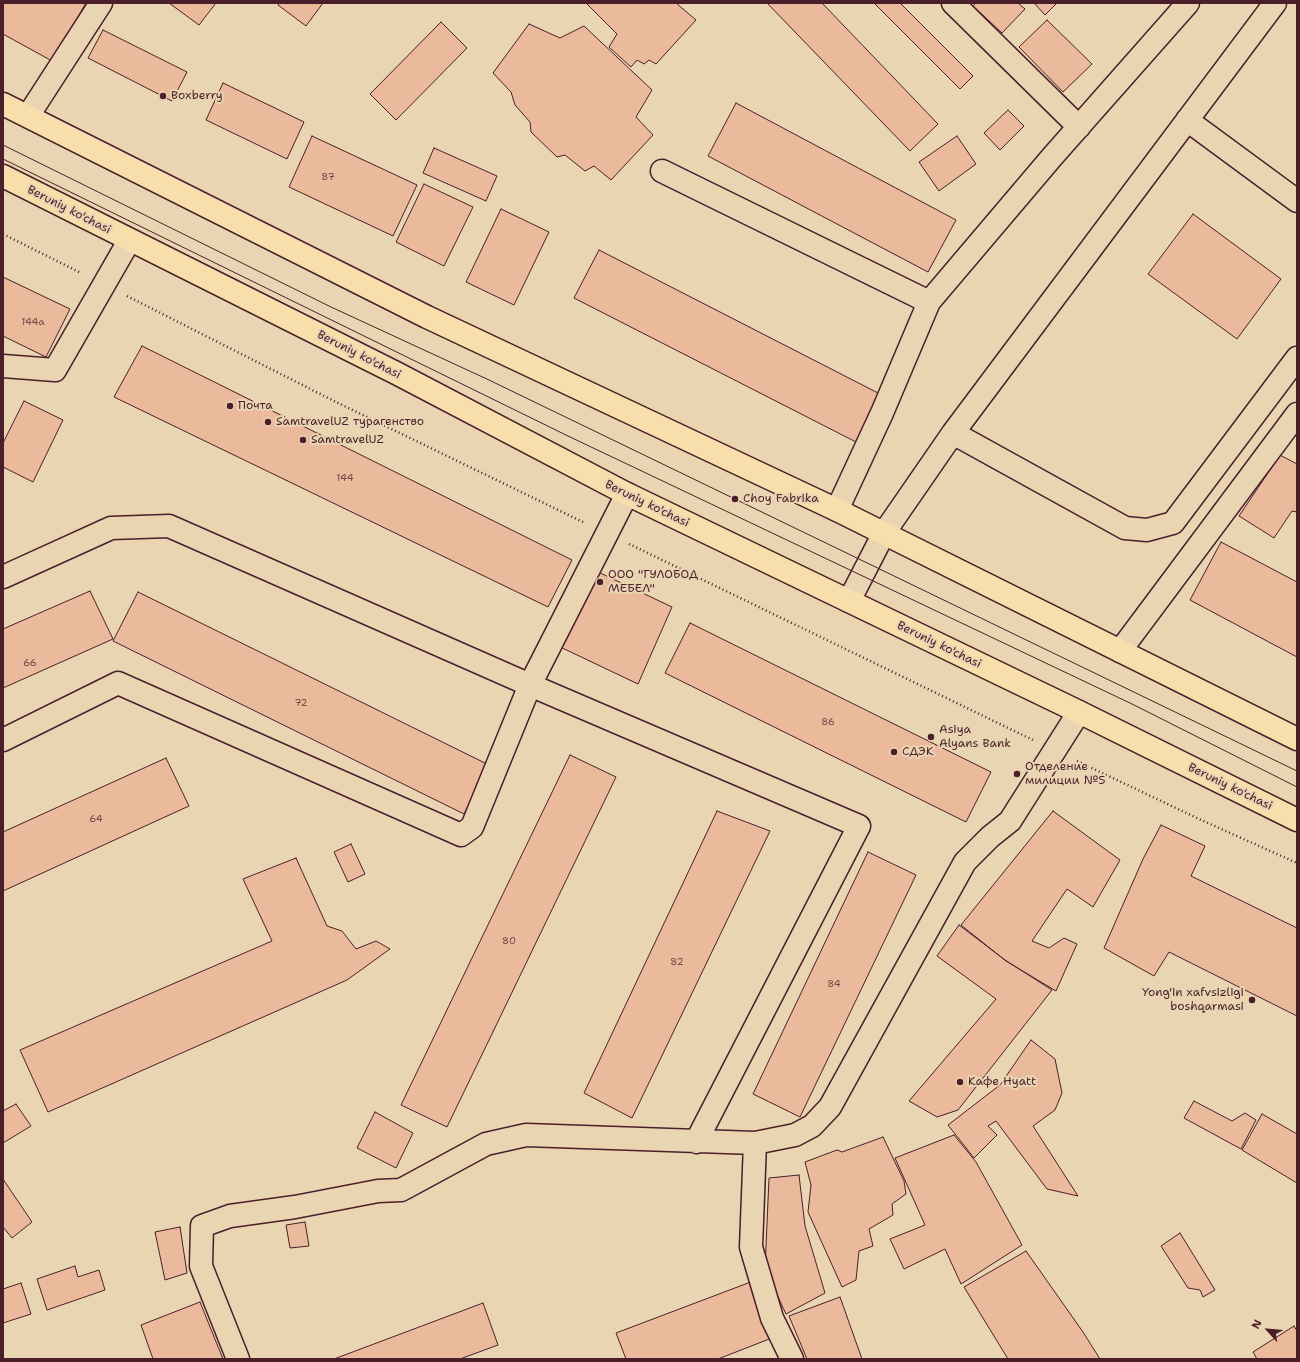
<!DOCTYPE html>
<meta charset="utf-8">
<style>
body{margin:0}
#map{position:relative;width:1300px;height:1362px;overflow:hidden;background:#ead5b3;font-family:"Shantell Sans",sans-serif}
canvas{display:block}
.frame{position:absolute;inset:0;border:4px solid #4a1f2b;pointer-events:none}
.north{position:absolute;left:1248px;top:1310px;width:40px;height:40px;-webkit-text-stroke:3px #ead5b3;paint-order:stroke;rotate:297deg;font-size:11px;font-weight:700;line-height:16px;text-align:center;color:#4a1f2b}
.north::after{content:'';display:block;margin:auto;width:14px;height:18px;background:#4a1f2b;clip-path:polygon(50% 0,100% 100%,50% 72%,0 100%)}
</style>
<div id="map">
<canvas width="1300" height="1362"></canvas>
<div class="frame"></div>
<div class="north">N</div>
</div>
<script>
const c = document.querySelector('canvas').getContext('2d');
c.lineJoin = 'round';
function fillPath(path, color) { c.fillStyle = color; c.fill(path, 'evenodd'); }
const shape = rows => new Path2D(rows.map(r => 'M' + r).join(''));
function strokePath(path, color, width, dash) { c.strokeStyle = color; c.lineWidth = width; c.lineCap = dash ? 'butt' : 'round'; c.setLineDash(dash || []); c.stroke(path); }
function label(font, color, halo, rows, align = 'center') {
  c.font = font + ' "Shantell Sans",sans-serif'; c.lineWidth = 4; c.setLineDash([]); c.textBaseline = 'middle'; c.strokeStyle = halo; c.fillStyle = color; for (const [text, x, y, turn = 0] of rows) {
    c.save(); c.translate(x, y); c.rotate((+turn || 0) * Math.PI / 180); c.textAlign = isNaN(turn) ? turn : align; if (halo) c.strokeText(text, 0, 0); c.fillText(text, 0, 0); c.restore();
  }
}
const building = shape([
 [3,3,86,3,52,61,3,34,3,3],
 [169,3,216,3,199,25,169,3],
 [279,3,323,3,306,26,278,5,279,3],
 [586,3,676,3,696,20,656,64,649,60,644,64,637,60,631,67,609,47,617,34,586,3],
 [767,3,822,3,938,124,910,151,767,3],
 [874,3,900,3,973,76,960,89,874,3],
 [976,3,1018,3,1025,9,1002,33,973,6,976,3],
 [1034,3,1057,3,1045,15,1034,3],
 [1047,20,1092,64,1063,92,1019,47,1047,20],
 [441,22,467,48,396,120,370,94,441,22],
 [529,24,560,38,584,26,652,90,636,117,653,135,611,180,594,166,585,171,565,155,557,157,531,132,530,122,515,105,511,92,493,73,529,24],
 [103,30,187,72,172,101,88,58,103,30],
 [223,83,304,122,287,159,206,120,223,83],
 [736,103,956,220,928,272,708,156,736,103],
 [1008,110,1024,126,1000,150,984,133,1008,110],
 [312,136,417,185,393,236,289,187,312,136],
 [957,136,976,164,939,191,919,162,957,136],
 [434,148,497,176,486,201,423,173,434,148],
 [424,184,473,207,444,266,396,242,424,184],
 [501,209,549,232,514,305,466,282,501,209],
 [1193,214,1281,279,1237,339,1148,274,1193,214],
 [599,250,880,394,856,442,574,298,599,250],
 [3,277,70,309,46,357,3,336,3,277],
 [142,346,572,560,548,607,114,397,142,346],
 [24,401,63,420,33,482,3,467,3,443,24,401],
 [1280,455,1297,464,1297,512,1292,511,1274,538,1239,516,1280,455],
 [1221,542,1297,582,1297,657,1190,600,1221,542],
 [594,570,672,607,638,684,556,645,594,570],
 [90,591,113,639,3,688,3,629,90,591],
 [138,592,489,765,464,814,113,641,138,592],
 [690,623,991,772,966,822,665,673,690,623],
 [570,755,616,777,447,1127,401,1105,570,755],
 [166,758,189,806,3,891,3,832,166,758],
 [717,811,770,831,632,1118,584,1093,717,811],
 [1053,811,1120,860,1093,907,1067,889,1032,941,1049,948,1064,938,1077,944,1056,991,1006,961,961,925,1053,811],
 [1161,825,1205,846,1191,876,1297,928,1297,1016,1169,952,1154,976,1104,948,1143,859,1161,825],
 [351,844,365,874,348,882,334,852,351,844],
 [868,852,916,875,800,1117,753,1094,868,852],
 [296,858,327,926,342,931,356,949,376,941,390,949,347,980,48,1112,20,1050,272,941,243,879,296,858],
 [959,925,1005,960,1052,990,958,1110,937,1117,909,1101,996,999,937,956,959,925],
 [1031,1040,1055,1059,1062,1093,1055,1110,1033,1126,1078,1196,1047,1189,996,1121,988,1126,997,1135,974,1158,948,1125,1000,1085,1031,1040],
 [1194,1101,1232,1121,1245,1113,1256,1120,1241,1149,1184,1118,1194,1101],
 [16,1104,31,1126,3,1143,3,1111,16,1104],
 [375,1112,413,1133,396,1168,357,1148,375,1112],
 [1262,1114,1297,1134,1297,1183,1242,1150,1262,1114],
 [954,1135,976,1162,1022,1245,961,1284,945,1249,904,1269,890,1239,925,1225,895,1158,954,1135],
 [883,1137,904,1181,906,1194,892,1204,893,1215,869,1229,873,1246,859,1251,856,1280,842,1287,808,1212,811,1185,805,1162,837,1150,842,1152,883,1137],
 [799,1175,805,1226,825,1293,786,1314,765,1269,769,1178,799,1175],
 [3,1179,32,1222,12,1238,3,1227,3,1179],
 [305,1222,309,1246,290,1248,286,1225,305,1222],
 [180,1227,187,1273,165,1280,155,1232,180,1227],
 [1180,1233,1215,1290,1203,1297,1200,1290,1188,1288,1161,1246,1180,1233],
 [1026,1251,1083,1332,1100,1359,1008,1359,964,1287,1026,1251],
 [75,1266,78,1277,99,1270,105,1290,47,1310,37,1279,75,1266],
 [756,1280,777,1336,718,1359,626,1359,616,1333,756,1280],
 [21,1283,31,1314,3,1323,3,1289,21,1283],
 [840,1297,862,1359,807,1359,789,1316,840,1297],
 [200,1302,223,1359,153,1359,141,1325,200,1302],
 [483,1303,498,1345,460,1359,334,1359,483,1303],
 [1294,1326,1297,1331,1297,1359,1257,1359,1253,1352,1294,1326]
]);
fillPath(building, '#ebb99c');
strokePath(building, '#4a1f2b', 1);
const minor = shape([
 [953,3,1079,127],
 [28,116,101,3],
 [1187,120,1297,201],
 [662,171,929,302],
 [3,366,55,370,129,241],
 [953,433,1125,528,1147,530,1173,523,1297,358],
 [837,510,882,413,929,302,1052,157,1188,3],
 [3,577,111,528,169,526,530,685,859,826,696,1142],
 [849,601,884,533,953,433,1275,3],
 [1120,651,1297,414],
 [3,740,118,683,461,835,472,827,530,685,627,494],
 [755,1143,751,1247,772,1318,792,1359],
 [238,1359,201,1266,202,1226,230,1216,295,1207,378,1191,401,1190,486,1144,526,1135,755,1143,795,1135,812,1126,830,1107,965,862,990,837,1010,821,1079,712]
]);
const major = shape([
 [3,104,427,317,837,510,1297,739],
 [3,176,398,374,627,494,1079,712,1297,820]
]);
strokePath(minor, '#4a1f2b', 25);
strokePath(major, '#4a1f2b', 25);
strokePath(shape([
 [3,234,81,273],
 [127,296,338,403,585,523],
 [629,544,1033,740],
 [1077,761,1199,819,1297,863]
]), '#4a1f2b', 2.5, [1, 3]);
strokePath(minor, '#ead5b3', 22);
strokePath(major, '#f8deab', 22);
strokePath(shape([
 [3,145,331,307,489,380,1297,771],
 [3,159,568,436,1132,704,1297,787]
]), '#4a1f2b', 1);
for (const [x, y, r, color] of [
 [163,96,4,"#4a1f2b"],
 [230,406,4,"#4a1f2b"],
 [268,422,4,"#4a1f2b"],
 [303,440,4,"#4a1f2b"],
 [735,499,4,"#4a1f2b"],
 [600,582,4,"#4a1f2b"],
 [931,737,4,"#4a1f2b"],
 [894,752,4,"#4a1f2b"],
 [1017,774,4,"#4a1f2b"],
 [1252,1000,4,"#4a1f2b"],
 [960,1082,4,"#4a1f2b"]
]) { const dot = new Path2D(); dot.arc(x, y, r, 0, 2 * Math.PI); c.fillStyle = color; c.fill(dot); strokePath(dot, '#ead5b3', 1.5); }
label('10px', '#724647', null, [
 ["87",328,177],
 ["144а",33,322],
 ["144",345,478],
 ["66",30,663],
 ["72",301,703],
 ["86",828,722],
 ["64",96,819],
 ["80",509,941],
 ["82",677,962],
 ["84",834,984]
]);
label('12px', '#4a1f2b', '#ead5b3', [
 ["Boxberry",171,96],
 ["Почта",238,406],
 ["SamtravelUZ турагенство",276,422],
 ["SamtravelUZ",311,440],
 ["Choy Fabrika",743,499],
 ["ООО \"ГУЛОБОД",608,575],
 ["МЕБЕЛ\"",608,589],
 ["Asiya",939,730],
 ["Alyans Bank",939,744],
 ["СДЭК",902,752],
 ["Отделение",1025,767],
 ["милиции №5",1025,781],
 ["Yong'in xafvsizligi",1244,993,"right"],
 ["boshqarmasi",1244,1007,"right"],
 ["Кафе Hyatt",968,1082]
], 'left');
label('12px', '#4a1f2b', '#ead5b3', [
 ["Beruniy ko'chasi",69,210,27],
 ["Beruniy ko'chasi",359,355,27],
 ["Beruniy ko'chasi",647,504,26],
 ["Beruniy ko'chasi",939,645,26],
 ["Beruniy ko'chasi",1230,787,26]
]);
</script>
